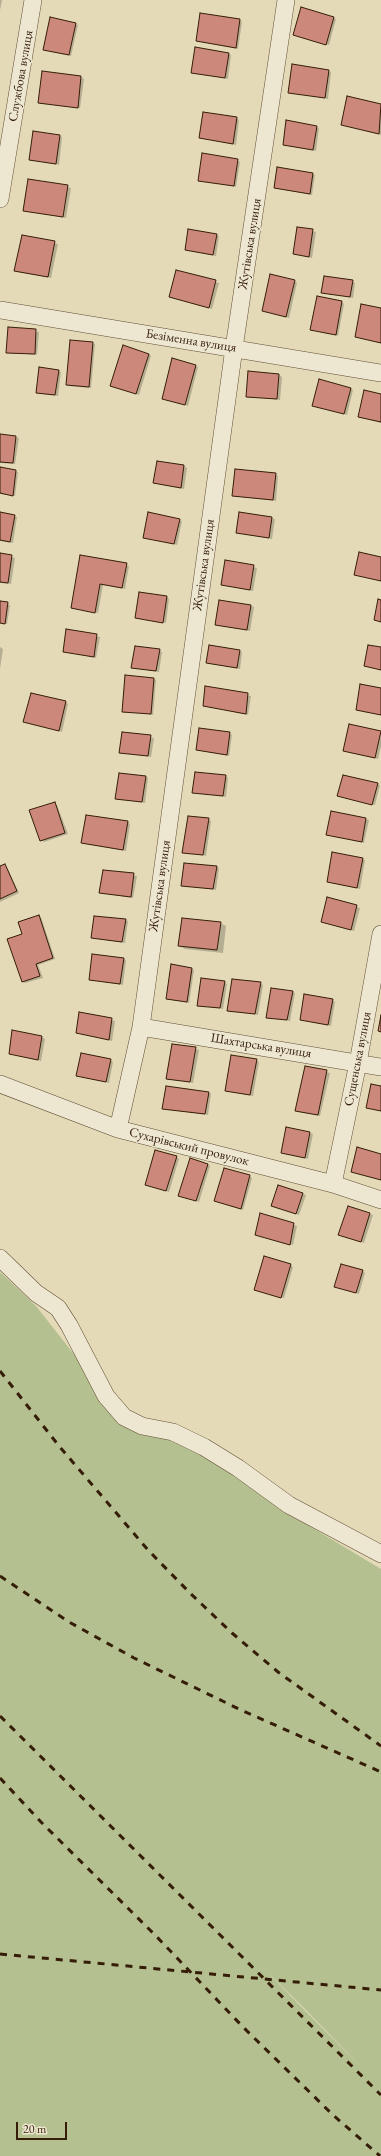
<!DOCTYPE html>
<meta charset="utf-8">
<style>
body{margin:0}
#map{position:relative;width:381px;height:2156px;overflow:hidden;background:#e4dab8;font-family:"EB Garamond",serif}
canvas{display:block}
.scale{position:absolute;left:16px;top:2122px;width:51px;height:18px;box-sizing:border-box;border:2px solid #351d08;border-top:0;padding-left:5px;font-size:12px;line-height:14px;white-space:nowrap;color:#351d08;-webkit-text-stroke:3px #ede7d1;paint-order:stroke}
</style>
<div id="map">
<canvas width="381" height="2156"></canvas>
<div class="scale">20 m</div>
</div>
<script>
const c = document.querySelector('canvas').getContext('2d');
c.lineJoin = 'round';
function fillPath(path, color) { c.fillStyle = color; c.fill(path, 'evenodd'); }
const shape = rows => new Path2D(rows.map(r => 'M' + r).join(''));
function strokePath(path, color, width, dash) { c.strokeStyle = color; c.lineWidth = width; c.lineCap = dash ? 'butt' : 'round'; c.setLineDash(dash || []); c.stroke(path); }
function label(font, color, halo, rows, align = 'center') {
  c.font = font + ' "EB Garamond",serif'; c.lineWidth = 3; c.setLineDash([]); c.textBaseline = 'middle'; c.strokeStyle = halo; c.fillStyle = color; for (const [text, x, y, turn = 0] of rows) {
    c.save(); c.translate(x, y); c.rotate((+turn || 0) * Math.PI / 180); c.textAlign = isNaN(turn) ? turn : align; if (halo) c.strokeText(text, 0, 0); c.fillText(text, 0, 0); c.restore();
  }
}
fillPath(shape([
 [0,1272,36,1306,121,1414,185,1442,301,1521,381,1569,381,2156,0,2156],
 [261,1966,304,2008,370,2076]
]), '#b4c08f');
fillPath(shape([
 [0,0,2,0,0,10],
 [334,18,336,19,329,45,297,36],
 [240,20,242,22,238,49,197,41],
 [75,24,78,25,71,56,44,50],
 [228,54,231,55,228,79,192,72],
 [328,71,331,72,328,99,290,92],
 [81,77,84,79,80,108,39,103],
 [348,98,381,105,381,135,342,125],
 [237,118,239,120,236,145,201,138],
 [316,127,319,128,316,151,284,145],
 [60,136,62,137,59,165,30,160],
 [237,160,240,162,236,187,199,180],
 [312,174,315,175,312,195,275,188],
 [29,180,71,188,66,218,24,210],
 [297,228,316,232,312,258,294,254],
 [216,235,219,236,216,256,186,250],
 [22,236,58,244,51,278,18,272],
 [177,271,219,283,212,309,170,297],
 [294,281,297,283,289,318,263,311],
 [352,281,355,283,353,298,322,292],
 [342,302,344,304,338,336,311,329],
 [381,309,381,343,356,337],
 [9,328,39,332,37,355,7,352],
 [92,343,95,344,91,388,69,386,67,384],
 [149,354,151,356,139,395,111,386],
 [195,366,198,367,188,406,163,398],
 [58,371,61,372,58,396,37,393],
 [279,375,282,377,280,400,247,396],
 [350,388,353,390,347,415,316,407],
 [381,395,381,423,359,417],
 [0,435,19,438,15,464,0,463],
 [184,466,187,468,184,489,154,483],
 [0,468,18,472,15,496,0,494],
 [275,474,278,476,276,501,233,496],
 [0,513,17,517,13,543,0,541],
 [240,513,275,519,272,539,237,533],
 [179,520,182,521,177,545,144,537],
 [0,554,15,558,11,584,0,583],
 [81,556,129,566,125,589,103,585,98,613,72,608],
 [226,561,257,568,253,591,222,585],
 [167,597,169,599,166,623,136,617],
 [0,602,10,605,7,624,0,623],
 [251,606,254,607,250,631,216,625],
 [67,631,100,637,96,658,64,651],
 [0,647,3,649,0,669],
 [159,650,162,652,159,672,132,668],
 [239,651,242,652,240,669,207,663],
 [154,679,156,680,153,715,123,711],
 [206,687,251,696,248,715,204,706],
 [66,702,68,704,62,732,24,722],
 [350,725,381,732,381,746,378,759,347,752],
 [123,733,154,738,151,757,120,752],
 [229,733,232,735,229,756,197,750],
 [226,776,228,778,226,797,193,792],
 [146,777,148,778,145,803,117,799],
 [377,784,380,785,375,805,339,796],
 [54,803,57,805,68,834,44,842,41,840],
 [208,819,211,821,206,856,184,852],
 [366,819,369,820,364,843,328,835],
 [128,822,130,824,126,851,82,843],
 [362,859,365,860,360,889,328,882],
 [5,865,7,867,19,893,0,902,0,867],
 [216,867,219,868,216,890,182,885],
 [103,871,137,876,133,898,100,893],
 [328,898,360,908,354,931,322,921],
 [39,916,41,917,55,959,38,965,43,978,25,983,23,982,23,935],
 [125,920,128,921,125,943,92,938],
 [220,923,226,926,223,953,185,949,179,946],
 [123,959,126,960,123,985,90,980],
 [191,969,194,970,189,1003,167,999],
 [224,982,227,984,223,1009,198,1005],
 [260,983,263,985,258,1015,228,1010],
 [292,992,295,993,290,1021,267,1017],
 [332,1000,335,1002,331,1026,301,1020],
 [80,1013,115,1021,112,1041,77,1033],
 [42,1037,45,1039,41,1061,10,1054],
 [173,1045,199,1050,193,1083,167,1079],
 [110,1060,113,1062,109,1083,77,1075],
 [256,1060,259,1062,253,1096,226,1091],
 [306,1067,330,1073,320,1116,299,1112],
 [209,1093,211,1094,208,1115,163,1109],
 [287,1128,313,1134,308,1159,282,1152],
 [381,1155,381,1180,352,1172],
 [176,1157,179,1159,169,1192,146,1185],
 [207,1164,210,1166,199,1202,182,1197],
 [250,1176,252,1178,243,1210,215,1201],
 [279,1186,306,1195,299,1215,275,1207],
 [348,1207,373,1215,364,1243,342,1236],
 [261,1215,297,1226,293,1245,259,1236],
 [290,1265,293,1267,284,1298,258,1291],
 [363,1271,365,1273,359,1294,336,1287]
]), '#0003');
const building = shape([
 [301,7,334,17,326,45,293,35,301,7],
 [200,13,240,19,236,48,196,41,200,13],
 [50,17,76,23,69,55,43,50,50,17],
 [195,47,229,53,225,78,191,73,195,47],
 [292,64,329,70,325,98,288,93,292,64],
 [42,71,81,76,78,108,38,103,42,71],
 [347,96,381,104,379,134,341,125,347,96],
 [203,112,237,117,233,144,199,138,203,112],
 [286,120,317,126,313,150,283,145,286,120],
 [33,131,60,135,56,164,29,160,33,131],
 [202,153,238,159,234,186,198,181,202,153],
 [277,167,313,173,310,194,274,188,277,167],
 [28,179,68,185,63,217,23,211,28,179],
 [297,227,313,229,309,257,293,254,297,227],
 [188,229,217,234,213,255,185,250,188,229],
 [22,235,55,241,48,277,14,271,22,235],
 [176,270,216,280,209,308,169,297,176,270],
 [270,274,295,280,286,317,262,311,270,274],
 [324,276,353,280,350,297,321,293,324,276],
 [317,296,342,301,336,335,310,330,317,296],
 [361,304,381,308,381,343,355,337,361,304],
 [8,327,36,329,35,354,6,353,8,327],
 [70,340,93,342,89,387,66,385,70,340],
 [123,345,149,354,136,394,110,386,123,345],
 [172,358,196,365,185,405,162,399,172,358],
 [39,367,59,370,55,395,36,393,39,367],
 [248,371,279,374,277,399,246,397,248,371],
 [319,379,351,388,344,414,312,406,319,379],
 [364,390,381,394,381,422,358,417,364,390],
 [0,434,16,436,13,463,0,462,0,434],
 [157,461,184,465,181,488,153,483,157,461],
 [0,467,16,470,13,496,0,493,0,467],
 [235,469,276,473,273,500,232,496,235,469],
 [0,512,15,515,10,542,0,540,0,512],
 [148,512,180,519,174,544,143,538,148,512],
 [239,512,272,517,269,538,236,533,239,512],
 [359,552,381,557,381,581,354,575,359,552],
 [0,553,12,555,8,583,0,582,0,553],
 [80,555,127,563,122,588,100,584,95,613,71,608,80,555],
 [225,560,254,565,250,590,221,585,225,560],
 [139,592,167,596,163,623,135,618,139,592],
 [378,599,381,600,381,622,374,620,378,599],
 [219,600,251,605,247,630,215,625,219,600],
 [0,601,8,602,5,624,0,623,0,601],
 [66,629,97,634,94,657,63,652,66,629],
 [209,645,240,650,237,668,206,663,209,645],
 [368,645,381,647,381,670,364,666,368,645],
 [135,646,160,649,156,671,131,668,135,646],
 [125,675,154,678,151,714,122,712,125,675],
 [360,684,381,688,381,715,356,710,360,684],
 [205,686,248,693,246,714,203,706,205,686],
 [31,693,66,701,59,731,23,722,31,693],
 [349,724,381,731,375,758,343,751,349,724],
 [199,728,230,732,227,755,196,750,199,728],
 [122,732,151,735,148,756,119,753,122,732],
 [195,772,226,775,223,796,192,793,195,772],
 [119,773,146,776,142,802,115,799,119,773],
 [343,775,378,783,372,805,337,796,343,775],
 [55,802,65,833,40,841,29,810,55,802],
 [331,811,366,818,362,842,326,835,331,811],
 [86,815,128,821,123,850,81,843,86,815],
 [188,816,209,818,203,855,182,853,188,816],
 [332,852,363,858,357,888,327,882,332,852],
 [184,863,217,866,213,889,181,886,184,863],
 [5,864,17,891,0,899,0,866,5,864],
 [103,870,134,873,131,897,99,893,103,870],
 [327,897,357,905,351,930,321,922,327,897],
 [39,915,53,958,36,964,40,976,22,982,7,939,22,934,18,922,39,915],
 [94,916,126,919,122,942,91,938,94,916],
 [182,918,221,922,217,950,178,946,182,918],
 [92,954,124,958,120,984,89,980,92,954],
 [171,964,192,968,187,1002,166,999,171,964],
 [201,978,225,981,220,1008,197,1006,201,978],
 [232,979,261,982,255,1014,227,1011,232,979],
 [271,988,293,991,287,1020,266,1018,271,988],
 [304,994,333,999,328,1025,300,1020,304,994],
 [79,1012,112,1018,109,1040,76,1033,79,1012],
 [381,1015,381,1032,378,1031,381,1015],
 [12,1030,42,1036,38,1060,9,1054,12,1030],
 [172,1044,196,1047,190,1082,166,1079,172,1044],
 [81,1053,111,1059,106,1082,76,1076,81,1053],
 [231,1055,257,1059,250,1095,225,1091,231,1055],
 [305,1066,327,1070,318,1115,295,1111,305,1066],
 [371,1084,381,1086,381,1111,366,1108,371,1084],
 [166,1086,209,1092,205,1114,162,1109,166,1086],
 [286,1127,310,1132,305,1158,281,1153,286,1127],
 [357,1147,381,1154,381,1180,351,1172,357,1147],
 [155,1150,177,1156,166,1191,145,1185,155,1150],
 [190,1158,208,1164,196,1201,178,1196,190,1158],
 [224,1168,250,1175,241,1209,214,1201,224,1168],
 [278,1185,303,1193,296,1214,271,1206,278,1185],
 [348,1206,370,1213,361,1242,338,1235,348,1206],
 [260,1213,294,1223,290,1245,255,1235,260,1213],
 [264,1256,291,1264,281,1298,254,1290,264,1256],
 [341,1264,363,1270,356,1293,334,1287,341,1264]
]);
fillPath(building, '#cc887a');
strokePath(building, '#351d08', 1);
const minor = shape([
 [0,199,33,0],
 [0,310,381,373],
 [141,1027,381,1067],
 [0,1084,118,1129,333,1184,381,1200],
 [118,1129,141,1027,234,348,286,0],
 [333,1184,358,1063,381,934],
 [0,1258,36,1293,58,1308,69,1325,106,1396,124,1417,142,1426,173,1432,204,1447,238,1468,289,1505,381,1554]
]);
strokePath(minor, '#614c34', 18);
strokePath(minor, '#ede7d1', 17);
strokePath(shape([
 [0,1371,59,1446,148,1550,191,1594,232,1633,278,1672,381,1746],
 [0,1576,69,1622,134,1658,241,1710,381,1772],
 [0,1716,381,2095],
 [0,1778,41,1822,157,1937,243,2027,333,2115,380,2156],
 [0,1954,381,1990]
]), '#351d08', 3, [7, 7]);
label('13px', '#351d08', '#ede7d1', [
 ["Службова вулиця",21,76,-80],
 ["Жутівська вулиця",250,244,-81],
 ["Безіменна вулиця",191,341,9],
 ["Жутівська вулиця",204,565,-82],
 ["Жутівська вулиця",160,886,-82],
 ["Шахтарська вулиця",261,1046,9],
 ["Сущенська вулиця",358,1059,-79],
 ["Сухарівський провулок",189,1147,14]
]);
</script>
